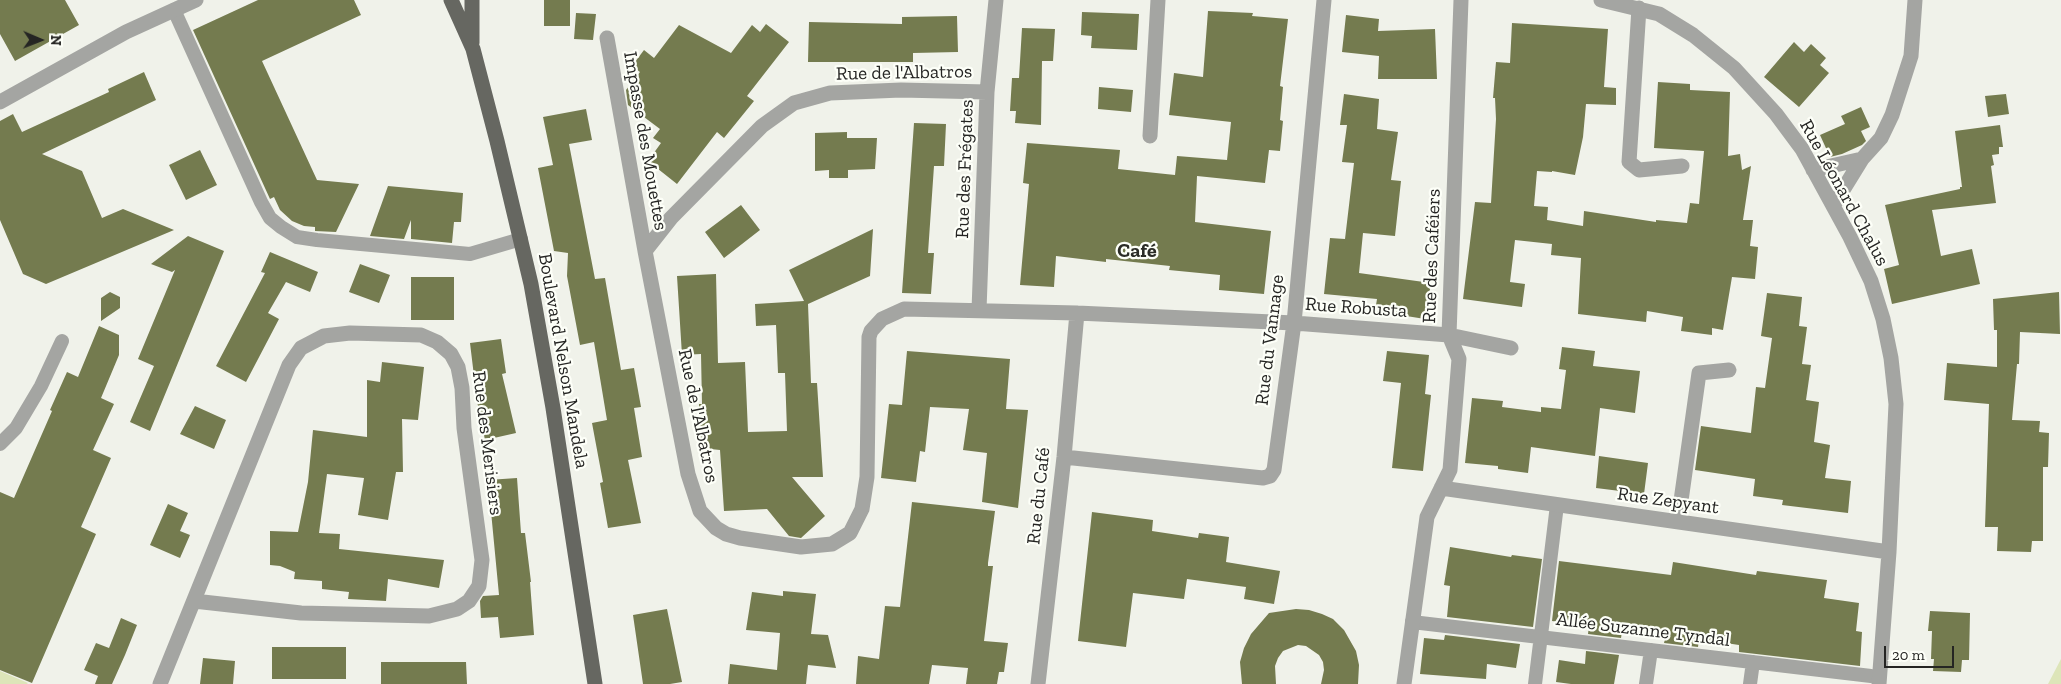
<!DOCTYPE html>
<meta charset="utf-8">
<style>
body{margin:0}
#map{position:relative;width:2061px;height:684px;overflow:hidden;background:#f0f2ea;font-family:"Zilla Slab",serif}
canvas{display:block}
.north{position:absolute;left:15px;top:15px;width:50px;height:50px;-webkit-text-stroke:4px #fdfff8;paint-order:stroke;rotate:91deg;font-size:14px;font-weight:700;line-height:20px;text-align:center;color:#252523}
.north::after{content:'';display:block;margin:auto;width:18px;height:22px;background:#252523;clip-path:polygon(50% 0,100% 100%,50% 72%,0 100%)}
.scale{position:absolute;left:1884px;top:646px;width:70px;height:22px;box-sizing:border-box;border:2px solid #252523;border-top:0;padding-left:6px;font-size:15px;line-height:18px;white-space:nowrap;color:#252523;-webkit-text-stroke:4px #fdfff8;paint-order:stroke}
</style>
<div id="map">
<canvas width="2061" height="684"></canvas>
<div class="north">N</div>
<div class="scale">20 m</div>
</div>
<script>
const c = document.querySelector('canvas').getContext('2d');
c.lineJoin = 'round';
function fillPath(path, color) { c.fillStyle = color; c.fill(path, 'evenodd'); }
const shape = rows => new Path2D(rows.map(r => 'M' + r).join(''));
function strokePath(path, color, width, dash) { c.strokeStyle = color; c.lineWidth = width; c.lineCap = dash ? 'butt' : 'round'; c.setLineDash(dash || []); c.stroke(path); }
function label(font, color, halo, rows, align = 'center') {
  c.font = font + ' "Zilla Slab",serif'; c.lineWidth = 4.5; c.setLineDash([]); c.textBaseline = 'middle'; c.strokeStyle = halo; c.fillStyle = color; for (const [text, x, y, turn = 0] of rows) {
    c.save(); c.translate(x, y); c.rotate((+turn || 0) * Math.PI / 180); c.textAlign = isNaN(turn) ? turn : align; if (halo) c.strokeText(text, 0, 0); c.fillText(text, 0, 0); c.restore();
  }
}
fillPath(shape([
 [2061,659,2061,684,2048,684],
 [0,671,28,683,27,684,0,684]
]), '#dde5b9');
fillPath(shape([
 [0,0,65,0,79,25,15,61,0,34],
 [258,0,354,0,361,15,262,61,317,180,359,184,336,232,315,231,315,227,304,226,292,221,280,210,274,197,270,199,193,30],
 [544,0,570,0,570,26,544,26],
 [1208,11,1253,13,1252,16,1288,19,1280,86,1283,87,1280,120,1283,121,1280,151,1269,150,1265,183,1197,176,1195,222,1271,231,1264,294,1219,290,1220,275,1169,270,1170,266,1106,259,1106,262,1056,256,1054,287,1020,285,1029,184,1023,183,1027,143,1120,150,1118,169,1175,175,1177,156,1227,160,1231,122,1169,115,1174,73,1203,77],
 [1082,12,1139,14,1137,50,1091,48,1092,36,1081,35],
 [576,13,596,14,593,40,574,39],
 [1346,15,1379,19,1378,31,1435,29,1437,79,1378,79,1379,56,1342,52],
 [957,16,958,52,913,53,913,62,808,62,809,22,902,24,902,17],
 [1512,23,1608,29,1604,87,1616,88,1616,105,1586,104,1583,137,1575,175,1552,171,1552,172,1537,171,1534,206,1548,207,1547,220,1583,226,1584,211,1656,222,1656,220,1687,223,1690,203,1699,204,1704,151,1654,148,1658,82,1690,84,1690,90,1730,92,1728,156,1740,154,1742,170,1751,166,1743,220,1753,220,1750,246,1758,247,1755,279,1732,277,1723,330,1712,328,1712,335,1681,331,1683,317,1647,311,1646,322,1578,314,1581,258,1551,255,1552,244,1515,240,1510,282,1525,284,1522,307,1463,299,1475,202,1491,203,1496,119,1495,98,1493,98,1496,62,1510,63],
 [766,24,789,42,747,96,754,101,724,138,717,132,677,184,648,161,661,143,653,138,660,129,628,105,626,90,640,72,632,66,644,50,654,58,679,25,731,53,752,25,760,32],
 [1022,28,1055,29,1053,61,1042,61,1041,125,1015,123,1016,111,1010,111,1012,78,1019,78],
 [1794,42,1804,52,1811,44,1826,58,1820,65,1829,73,1799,107,1764,77],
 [144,72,156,100,42,154,82,171,102,218,123,209,174,230,46,284,23,274,0,220,0,121,13,114,22,132,109,92,108,89],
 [1099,87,1133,90,1131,112,1098,109],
 [1344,94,1379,99,1377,129,1398,132,1391,180,1401,181,1395,236,1363,233,1359,273,1431,283,1425,319,1375,311,1377,299,1324,294,1330,238,1345,239,1354,163,1342,162,1347,125,1340,125],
 [2006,94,2009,114,1988,117,1985,96],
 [1861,107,1870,127,1861,131,1866,141,1862,145,1842,154,1830,157,1820,135,1845,124,1841,116],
 [586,109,592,140,569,144,595,279,605,278,621,370,634,368,641,407,634,408,642,457,628,460,641,523,608,528,600,483,603,482,592,423,607,420,594,342,580,345,567,276,568,253,554,251,538,168,553,165,543,117],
 [914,123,946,124,944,166,934,166,928,253,934,253,931,294,902,293],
 [2000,125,2003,147,1999,147,1999,154,1992,155,1994,165,1991,166,1996,203,1932,210,1941,256,1972,249,1980,284,1892,304,1884,269,1899,265,1885,205,1960,189,1960,187,1962,187,1955,131],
 [847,132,847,138,877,138,875,169,848,170,848,178,829,178,829,170,815,171,815,133],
 [200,150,217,185,186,200,169,165],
 [388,186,463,193,461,222,454,222,452,243,411,239,411,220,404,239,370,236],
 [741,205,760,230,724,258,705,232],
 [873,229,870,276,808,304,811,383,817,383,823,477,792,477,825,516,801,538,789,536,767,509,724,511,720,450,701,448,699,404,702,404,701,354,682,355,677,276,716,274,718,363,745,362,748,432,787,431,785,373,778,373,776,325,756,326,755,304,804,301,789,270],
 [188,236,224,251,150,431,130,422,154,366,138,359,175,270,172,272,151,264],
 [270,252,318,272,310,292,286,282,268,313,279,319,246,382,216,366,265,273,261,272],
 [360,264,390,275,379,303,349,292],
 [411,277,454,277,454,320,411,320],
 [110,292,120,297,120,308,101,321,101,298],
 [2059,292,2060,334,2020,332,2019,364,2017,364,2012,420,2040,421,2039,432,2049,433,2048,467,2043,467,2043,541,2032,541,2031,552,1997,551,1998,527,1985,527,1989,404,1944,400,1947,363,1997,367,1997,330,1994,330,1993,299],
 [1767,293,1802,297,1799,326,1807,327,1802,364,1811,365,1806,400,1819,402,1814,442,1830,445,1825,478,1851,481,1848,513,1782,505,1783,500,1753,496,1755,479,1695,470,1701,426,1751,433,1756,387,1765,388,1772,338,1761,336],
 [99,326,119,335,119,355,101,398,114,404,93,450,111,458,81,527,96,534,32,683,0,670,0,492,14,498,52,411,50,410,67,372,78,377],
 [501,339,506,373,502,374,516,433,485,440,477,401,470,343],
 [1562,347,1595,351,1593,366,1640,371,1635,413,1600,408,1595,456,1531,447,1528,473,1498,469,1498,466,1465,463,1472,398,1503,401,1502,407,1541,412,1541,407,1561,409,1566,370,1559,369],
 [907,351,1010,359,1006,409,1028,410,1018,508,982,502,987,453,963,450,969,409,930,407,925,452,920,451,916,482,881,478,889,404,902,405],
 [1387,351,1429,355,1425,394,1431,395,1423,471,1392,468,1401,383,1383,381],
 [382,362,424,367,418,420,402,419,403,472,396,472,388,520,358,515,364,478,327,474,319,533,340,534,339,549,444,560,439,588,388,579,386,601,348,599,349,592,322,589,322,581,294,579,295,572,280,566,270,565,270,531,298,532,308,482,313,430,367,437,367,380,380,382],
 [195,406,226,420,214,449,180,434],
 [1599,456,1648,463,1644,494,1596,488],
 [517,478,521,533,525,533,531,582,530,582,534,635,500,638,498,617,481,618,480,601,483,596,499,595,488,480],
 [912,502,995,511,988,563,988,566,993,566,984,641,1008,643,1004,672,999,672,997,684,966,684,968,668,932,665,929,684,856,684,858,656,879,659,885,606,900,607],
 [168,504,188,513,180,531,190,535,180,558,150,545],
 [1092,512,1153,520,1152,531,1198,538,1199,533,1229,537,1226,562,1280,571,1274,604,1244,599,1246,587,1187,579,1184,599,1133,593,1126,647,1078,641],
 [1450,547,1511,557,1512,555,1542,559,1533,627,1447,617,1450,586,1444,585],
 [1559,561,1671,575,1673,562,1756,575,1757,571,1827,580,1824,598,1859,603,1856,631,1862,632,1860,666,1739,652,1739,645,1699,639,1698,647,1664,643,1665,639,1622,632,1621,638,1588,634,1589,626,1552,621],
 [783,591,816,594,811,634,828,635,836,668,808,665,806,684,728,684,730,664,777,670,780,633,746,630,752,592,783,596],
 [667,609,682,682,670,684,643,684,633,615],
 [1296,609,1309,610,1322,614,1333,619,1344,630,1356,651,1359,665,1358,684,1321,684,1324,670,1323,662,1319,655,1306,646,1298,645,1283,651,1278,658,1275,666,1276,684,1242,684,1240,662,1244,648,1251,634,1269,613],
 [1930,611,1970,613,1969,660,1962,660,1961,672,1933,671,1934,659,1931,659,1932,631,1928,631],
 [121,618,137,625,125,655,112,684,95,684,98,676,84,670,96,643,109,648],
 [1445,635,1520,644,1516,668,1487,664,1486,679,1420,674,1424,638,1444,640],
 [272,647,346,647,346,679,272,679],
 [1586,651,1619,655,1614,684,1571,684,1556,682,1559,660,1585,664],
 [203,658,235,661,233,684,200,684],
 [381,662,466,662,467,684,381,684]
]), '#747b4f');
strokePath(shape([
 [174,10,261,202,270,218,281,227,297,237,317,240,470,254,521,239],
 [0,444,16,428,41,386,62,341],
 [1412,622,1871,676],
 [1535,684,1557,505],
 [1646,684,1651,650],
 [1750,684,1753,662]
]), '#a4a5a2', 14);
strokePath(shape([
 [1601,0,1659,14,1693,35,1734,68,1776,114,1802,149,1850,237,1871,281,1883,319,1891,358,1896,404,1889,552,1879,684],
 [1639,8,1629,162,1639,170,1682,166],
 [607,38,645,251],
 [987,92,901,90,830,93,794,103,762,126,671,218,645,251,688,474,700,511,716,528,726,534,740,538,801,547,832,544,850,533,862,509,867,477,869,337,871,331,882,319,904,309,1077,313,1294,323,1449,335,1511,348],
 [0,102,126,32,196,0],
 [1150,136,1158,0],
 [1813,170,1862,159],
 [1833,206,1862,159,1881,138,1892,115,1911,56,1915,0],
 [979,310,987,92,996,0],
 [1064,457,1263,478,1270,476,1274,470,1294,323,1324,0],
 [1441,488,1889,552],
 [1678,522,1699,373,1729,370],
 [160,684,289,365,301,348,324,336,350,333,421,335,437,342,451,354,458,367,462,388,464,428,482,560,479,586,469,601,457,609,429,616,301,613,194,601],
 [1038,684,1064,457,1077,313],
 [1404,684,1427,517,1450,470,1459,359,1449,335,1461,0]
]), '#a4a5a2', 15);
strokePath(shape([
 [451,0,473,49,497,141,531,284,553,408,595,684],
 [472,0,472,43]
]), '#666761', 15);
label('19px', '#252523', '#fdfff8', [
 ["Rue de l'Albatros",904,73,-1],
 ["Impasse des Mouettes",645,141,80],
 ["Rue des Frégates",965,169,-88],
 ["Rue Léonard Chalus",1844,193,61],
 ["Rue des Caféiers",1432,256,-88],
 ["Rue Robusta",1356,308,4],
 ["Rue du Vannage",1270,340,-83],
 ["Boulevard Nelson Mandela",563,361,80],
 ["Rue de l'Albatros",698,416,78],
 ["Rue des Merisiers",487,443,83],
 ["Rue du Café",1039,496,-84],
 ["Rue Zepyant",1668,501,8],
 ["Allée Suzanne Tyndal",1643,630,7]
]);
label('bold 20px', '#2b2c27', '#fdfff8', [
 ["Café",1137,251]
]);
</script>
